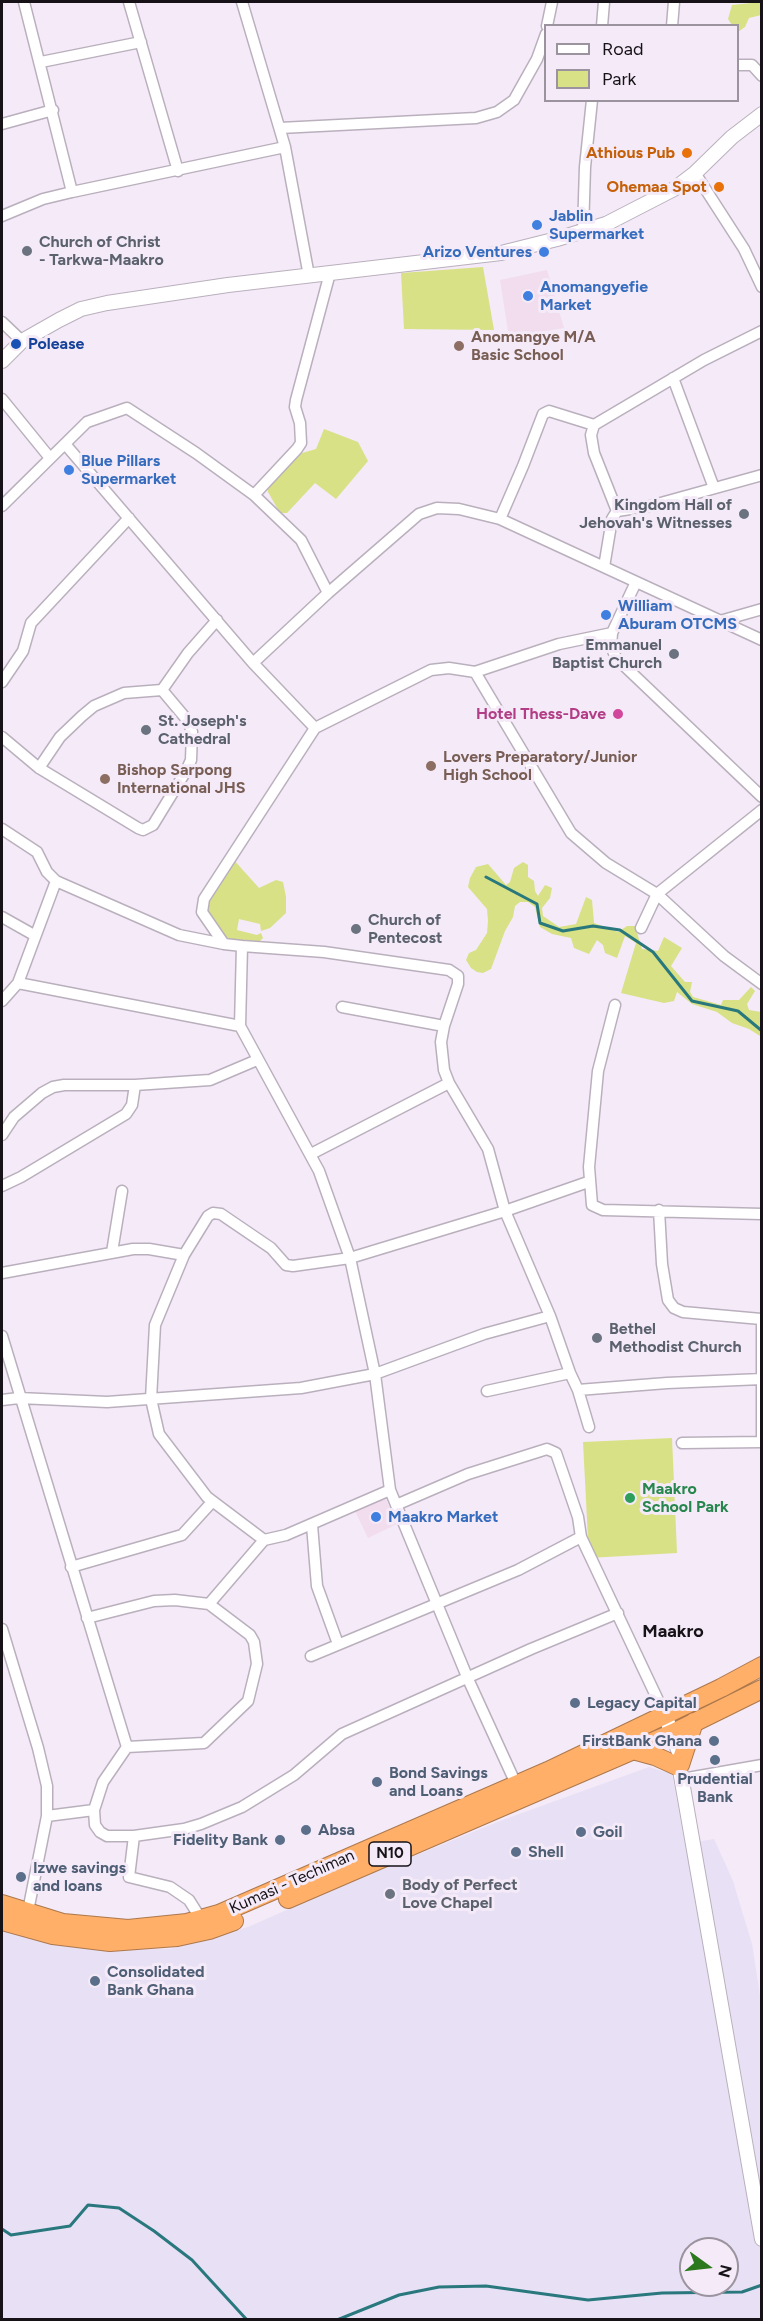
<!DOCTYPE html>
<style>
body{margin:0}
#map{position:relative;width:763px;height:2321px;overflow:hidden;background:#f4eaf8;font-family:Figtree,sans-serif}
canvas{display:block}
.frame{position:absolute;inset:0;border:3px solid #161217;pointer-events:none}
.legend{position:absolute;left:544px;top:24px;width:195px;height:78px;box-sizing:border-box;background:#f4eaf8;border:2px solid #9b949e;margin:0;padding:8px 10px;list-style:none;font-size:18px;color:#161217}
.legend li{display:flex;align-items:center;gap:12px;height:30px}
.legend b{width:30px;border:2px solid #9b949e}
.north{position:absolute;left:679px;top:2237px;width:60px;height:60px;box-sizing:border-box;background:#f4eaf8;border:2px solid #9b949e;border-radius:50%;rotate:105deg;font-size:16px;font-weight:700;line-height:24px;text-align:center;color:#161217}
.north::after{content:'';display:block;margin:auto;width:21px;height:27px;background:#2c781e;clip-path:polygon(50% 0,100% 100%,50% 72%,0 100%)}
</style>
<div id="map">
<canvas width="763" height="2321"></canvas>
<div class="frame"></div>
<ul class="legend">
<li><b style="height:8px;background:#fff"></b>Road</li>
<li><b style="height:16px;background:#d8e185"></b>Park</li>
</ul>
<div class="north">N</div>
</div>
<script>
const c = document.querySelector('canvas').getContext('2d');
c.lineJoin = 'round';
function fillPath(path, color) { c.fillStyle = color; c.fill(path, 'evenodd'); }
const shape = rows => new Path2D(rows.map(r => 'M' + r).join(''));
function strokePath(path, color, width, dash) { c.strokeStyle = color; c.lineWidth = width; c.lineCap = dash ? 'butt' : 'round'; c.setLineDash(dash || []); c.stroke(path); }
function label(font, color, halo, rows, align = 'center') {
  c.font = font + ' Figtree,sans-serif'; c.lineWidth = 6; c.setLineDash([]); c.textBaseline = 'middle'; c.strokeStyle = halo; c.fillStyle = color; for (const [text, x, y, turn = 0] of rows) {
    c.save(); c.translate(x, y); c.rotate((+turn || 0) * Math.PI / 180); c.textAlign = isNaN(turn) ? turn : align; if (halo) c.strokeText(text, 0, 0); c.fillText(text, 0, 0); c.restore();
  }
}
fillPath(shape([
 [547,270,564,328,509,337,500,280],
 [385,1497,397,1524,368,1538,355,1511]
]), '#f1dded');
fillPath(shape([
 [649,1767,672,1774,685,1844,714,1839,733,1881,752,1944,761,2002,761,2319,2,2320,2,1927,107,1950,170,1949,248,1927,355,1880,500,1821],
 [691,2249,727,2249,727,2285,691,2285]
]), '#e8e0f5');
fillPath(shape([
 [752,3,761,2,761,15,749,18,745,27,738,32,738,26,732,25,728,19,732,5],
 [483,267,494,330,404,329,401,273],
 [324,429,358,442,368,461,336,499,315,483,287,513,280,513,268,492,267,485,302,453,316,449],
 [233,859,259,888,276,880,283,882,286,897,286,913,270,928,261,931,260,924,239,919,237,930,257,935,261,933,263,938,259,942,237,941,225,937,206,911,207,904,211,899,212,889],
 [523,862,528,865,528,877,534,881,535,891,538,896,545,885,552,888,550,898,542,908,543,916,559,927,576,924,586,897,592,900,594,923,618,932,627,926,635,926,642,949,658,951,664,937,682,948,671,966,685,982,692,982,690,992,693,997,721,1005,723,1000,739,1000,751,987,755,991,747,1004,749,1010,761,1012,761,1041,760,1036,749,1029,732,1023,717,1012,692,1004,677,992,674,1001,664,1003,621,993,636,943,625,936,617,958,605,953,603,945,597,940,589,954,574,948,571,938,552,934,540,927,535,907,528,902,520,902,515,906,513,917,505,931,491,969,483,973,477,972,471,968,466,960,469,953,476,950,487,933,488,921,487,909,468,887,470,878,476,867,488,864,506,885,510,882,514,868],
 [672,1438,677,1553,589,1558,583,1442]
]), '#d8e185');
strokePath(shape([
 [486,877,537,904,540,923,563,931,593,926,620,930,653,952,692,1001,738,1011,762,1031],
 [2,2229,11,2235,70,2226,88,2205,119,2208,154,2231,192,2260,247,2320],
 [337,2320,399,2295,439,2287,486,2286,588,2300,662,2293,742,2292,762,2285]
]), '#28787d', 3);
const street = shape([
 [24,2,72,192],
 [129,2,178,171],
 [242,2,285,147,309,276],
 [547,26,552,2],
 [602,26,604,2],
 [672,26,674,2],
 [41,62,141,42],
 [738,65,752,65,762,76],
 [2,124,53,110],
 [280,128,476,118,497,112,514,100,537,59,546,34],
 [695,173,744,249,762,287],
 [2,216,43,199,72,192,285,147],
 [583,231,585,167,592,100],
 [2,322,22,341],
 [673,378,714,488],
 [2,399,50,458],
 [65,444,253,663,315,728],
 [254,495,297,449,301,443,300,423,295,407,296,400,330,273],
 [2,506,87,422,127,408,196,453,254,495,301,540,328,593],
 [617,511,594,453,591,435,594,425,704,360,762,331],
 [500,519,523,466,543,414,549,411,594,425],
 [604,567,612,519,617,511,650,506,762,475],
 [636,582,612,633,611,646,616,658,762,797],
 [720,621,762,609],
 [253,663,328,593,419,514,437,508,459,509,500,519,762,640],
 [475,672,571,833,606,863,657,894,724,956,762,984],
 [2,682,23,651,31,623,129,518],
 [162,690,188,653,217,620],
 [2,737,39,768,138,828,143,830,153,825,186,771,191,760,192,732,188,721,162,690,124,693,94,706,82,716,60,737,39,768],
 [2,829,37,852,47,872,56,881,179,935,224,944,242,946,240,1026,319,1171,350,1258,375,1374,390,1490,468,1679,516,1784],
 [2,917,34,935],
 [641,928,657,894,762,810],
 [224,944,202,912,204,899,315,728,431,670,449,668,475,672,559,644,612,633],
 [242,946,324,952,449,970,458,976,458,984,444,1026,441,1042,444,1070,449,1083,488,1149,505,1211,550,1316,570,1373,578,1390,589,1427],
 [18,983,240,1026],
 [2,1001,18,983,56,881],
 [615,1005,598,1071,589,1167,592,1205,603,1210,762,1214],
 [342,1007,444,1026],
 [2,1135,14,1117,42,1093,53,1087,64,1085,135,1085,210,1080,257,1060],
 [311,1154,449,1083],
 [2,1186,21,1177,126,1114,132,1105,135,1085],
 [659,1210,662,1264,668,1300,674,1308,683,1312,761,1319],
 [112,1252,122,1191],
 [2,1273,133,1249,149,1249,184,1255],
 [762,1319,762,1442],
 [2,1336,127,1747,103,1782,94,1810,47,1816],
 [578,1390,667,1383,762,1379],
 [487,1391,570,1373],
 [2,1400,19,1398,107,1402,301,1388,375,1374,484,1334,550,1316],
 [682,1443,762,1442],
 [312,1525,317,1586,338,1644],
 [581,1537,665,1715],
 [264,1540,207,1497,159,1434,151,1399,155,1325,184,1255,208,1216,213,1213,221,1214,271,1248,286,1265,293,1266,350,1258,505,1211,588,1182],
 [71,1567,182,1535,212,1502],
 [87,1618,154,1601,175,1600,209,1604,264,1540,286,1535,390,1490],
 [2,1629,38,1748,47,1786,47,1816,27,1916],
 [311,1656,518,1570,581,1537,578,1517,556,1453,547,1449,468,1474,396,1505],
 [127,1747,204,1743,248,1701,257,1664,254,1642,250,1635,209,1604],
 [682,1779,762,1765],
 [94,1810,95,1825,100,1832,107,1836,134,1836,184,1829,201,1824,242,1807,294,1775,342,1734,531,1649,618,1613],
 [134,1836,129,1877,170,1887,189,1900,201,1919]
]);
const secondary = shape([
 [2,361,22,341,59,320,81,309,107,303,228,285,501,253,557,239,606,224,674,189,695,173,732,137,762,114],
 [665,1715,680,1755,680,1770,762,2239]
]);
const highway = shape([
 [633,1750,655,1756,677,1766],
 [680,1765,694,1722],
 [288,1899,673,1733,762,1689],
 [2,1904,63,1923,128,1929,187,1923,219,1914,548,1771,721,1688,762,1666],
 [2,1921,53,1935,110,1942,177,1937,209,1930,234,1921]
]);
strokePath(street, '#bab0bd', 13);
strokePath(secondary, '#bab0bd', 16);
strokePath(highway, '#ad784c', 20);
strokePath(street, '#fff', 10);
strokePath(secondary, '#fff', 14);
strokePath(highway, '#ffaf68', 18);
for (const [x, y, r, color] of [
 [687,153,6,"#e8710a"],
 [719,187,6,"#e8710a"],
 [537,225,6,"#3f7fe0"],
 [27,251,6,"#6b7280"],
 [544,252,6,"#3f7fe0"],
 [528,296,6,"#3f7fe0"],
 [16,344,6,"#1a4fb4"],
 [459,346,6,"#8d6e63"],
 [69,470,6,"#3f7fe0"],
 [744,514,6,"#6b7280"],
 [606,615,6,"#3f7fe0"],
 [674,654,6,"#6b7280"],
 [618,714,6,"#d1479c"],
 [146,730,6,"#6b7280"],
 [431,766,6,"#8d6e63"],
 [105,779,6,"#8d6e63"],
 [356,929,6,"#6b7280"],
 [597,1338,6,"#6b7280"],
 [630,1498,6,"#2e9e5b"],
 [376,1517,6,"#3f7fe0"],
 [575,1703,6,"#5c6f8a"],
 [714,1741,6,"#5c6f8a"],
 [715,1760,6,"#5c6f8a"],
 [377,1782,6,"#5c6f8a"],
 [306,1830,6,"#5c6f8a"],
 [581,1832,6,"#5c6f8a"],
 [280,1840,6,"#5c6f8a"],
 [516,1852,6,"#5c6f8a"],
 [21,1877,6,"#5c6f8a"],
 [390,1894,6,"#6b7280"],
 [95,1981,6,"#5c6f8a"]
]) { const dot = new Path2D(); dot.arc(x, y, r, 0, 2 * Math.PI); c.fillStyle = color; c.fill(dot); strokePath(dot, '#f4eaf8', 2); }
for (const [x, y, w] of [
 [390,1854,42]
]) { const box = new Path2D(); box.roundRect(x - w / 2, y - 12, w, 24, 4.5); c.fillStyle = '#f4eaf8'; c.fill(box); strokePath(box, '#161217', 1.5); }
label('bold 15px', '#161217', null, [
 ["N10",390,1854]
]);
label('bold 16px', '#c56008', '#f4eaf8', [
 ["Athious Pub",675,153],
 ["Ohemaa Spot",707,187]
], 'right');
label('bold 16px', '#366cbe', '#f4eaf8', [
 ["Jablin",549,216],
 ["Supermarket",549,234],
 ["Arizo Ventures",532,252,"right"],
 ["Anomangyefie",540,287],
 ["Market",540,305],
 ["Blue Pillars",81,461],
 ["Supermarket",81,479],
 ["William",618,606],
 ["Aburam OTCMS",618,624],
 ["Maakro Market",388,1517]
], 'left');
label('bold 16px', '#5b616d', '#f4eaf8', [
 ["Church of Christ",39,242],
 ["- Tarkwa-Maakro",39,260],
 ["Kingdom Hall of",732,505,"right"],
 ["Jehovah's Witnesses",732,523,"right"],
 ["Emmanuel",662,645,"right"],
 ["Baptist Church",662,663,"right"],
 ["St. Joseph's",158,721],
 ["Cathedral",158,739],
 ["Church of",368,920],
 ["Pentecost",368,938],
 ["Bethel",609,1329],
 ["Methodist Church",609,1347],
 ["Body of Perfect",402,1885],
 ["Love Chapel",402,1903]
], 'left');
label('bold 16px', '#785e54', '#f4eaf8', [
 ["Anomangye M/A",471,337],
 ["Basic School",471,355],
 ["Lovers Preparatory/Junior",443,757],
 ["High School",443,775],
 ["Bishop Sarpong",117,770],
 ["International JHS",117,788]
], 'left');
label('bold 16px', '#164399', '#f4eaf8', [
 ["Polease",28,344]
], 'left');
label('bold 16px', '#b23c85', '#f4eaf8', [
 ["Hotel Thess-Dave",606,714]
], 'right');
label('bold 16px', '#27864d', '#f4eaf8', [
 ["Maakro",642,1489],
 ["School Park",642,1507]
], 'left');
label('bold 16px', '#4e5e75', '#f4eaf8', [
 ["Legacy Capital",587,1703],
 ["FirstBank Ghana",702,1741,"right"],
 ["Bond Savings",389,1773],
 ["and Loans",389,1791],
 ["Prudential",715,1779,"center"],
 ["Bank",715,1797,"center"],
 ["Absa",318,1830],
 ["Goil",593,1832],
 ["Fidelity Bank",268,1840,"right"],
 ["Shell",528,1852],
 ["Izwe savings",33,1868],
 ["and loans",33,1886],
 ["Consolidated",107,1972],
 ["Bank Ghana",107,1990]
], 'left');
label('16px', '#161217', '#f4eaf8', [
 ["Kumasi - Techiman",292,1882,-24]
]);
label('bold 18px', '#161217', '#f4eaf8', [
 ["Maakro",673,1632]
]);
</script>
